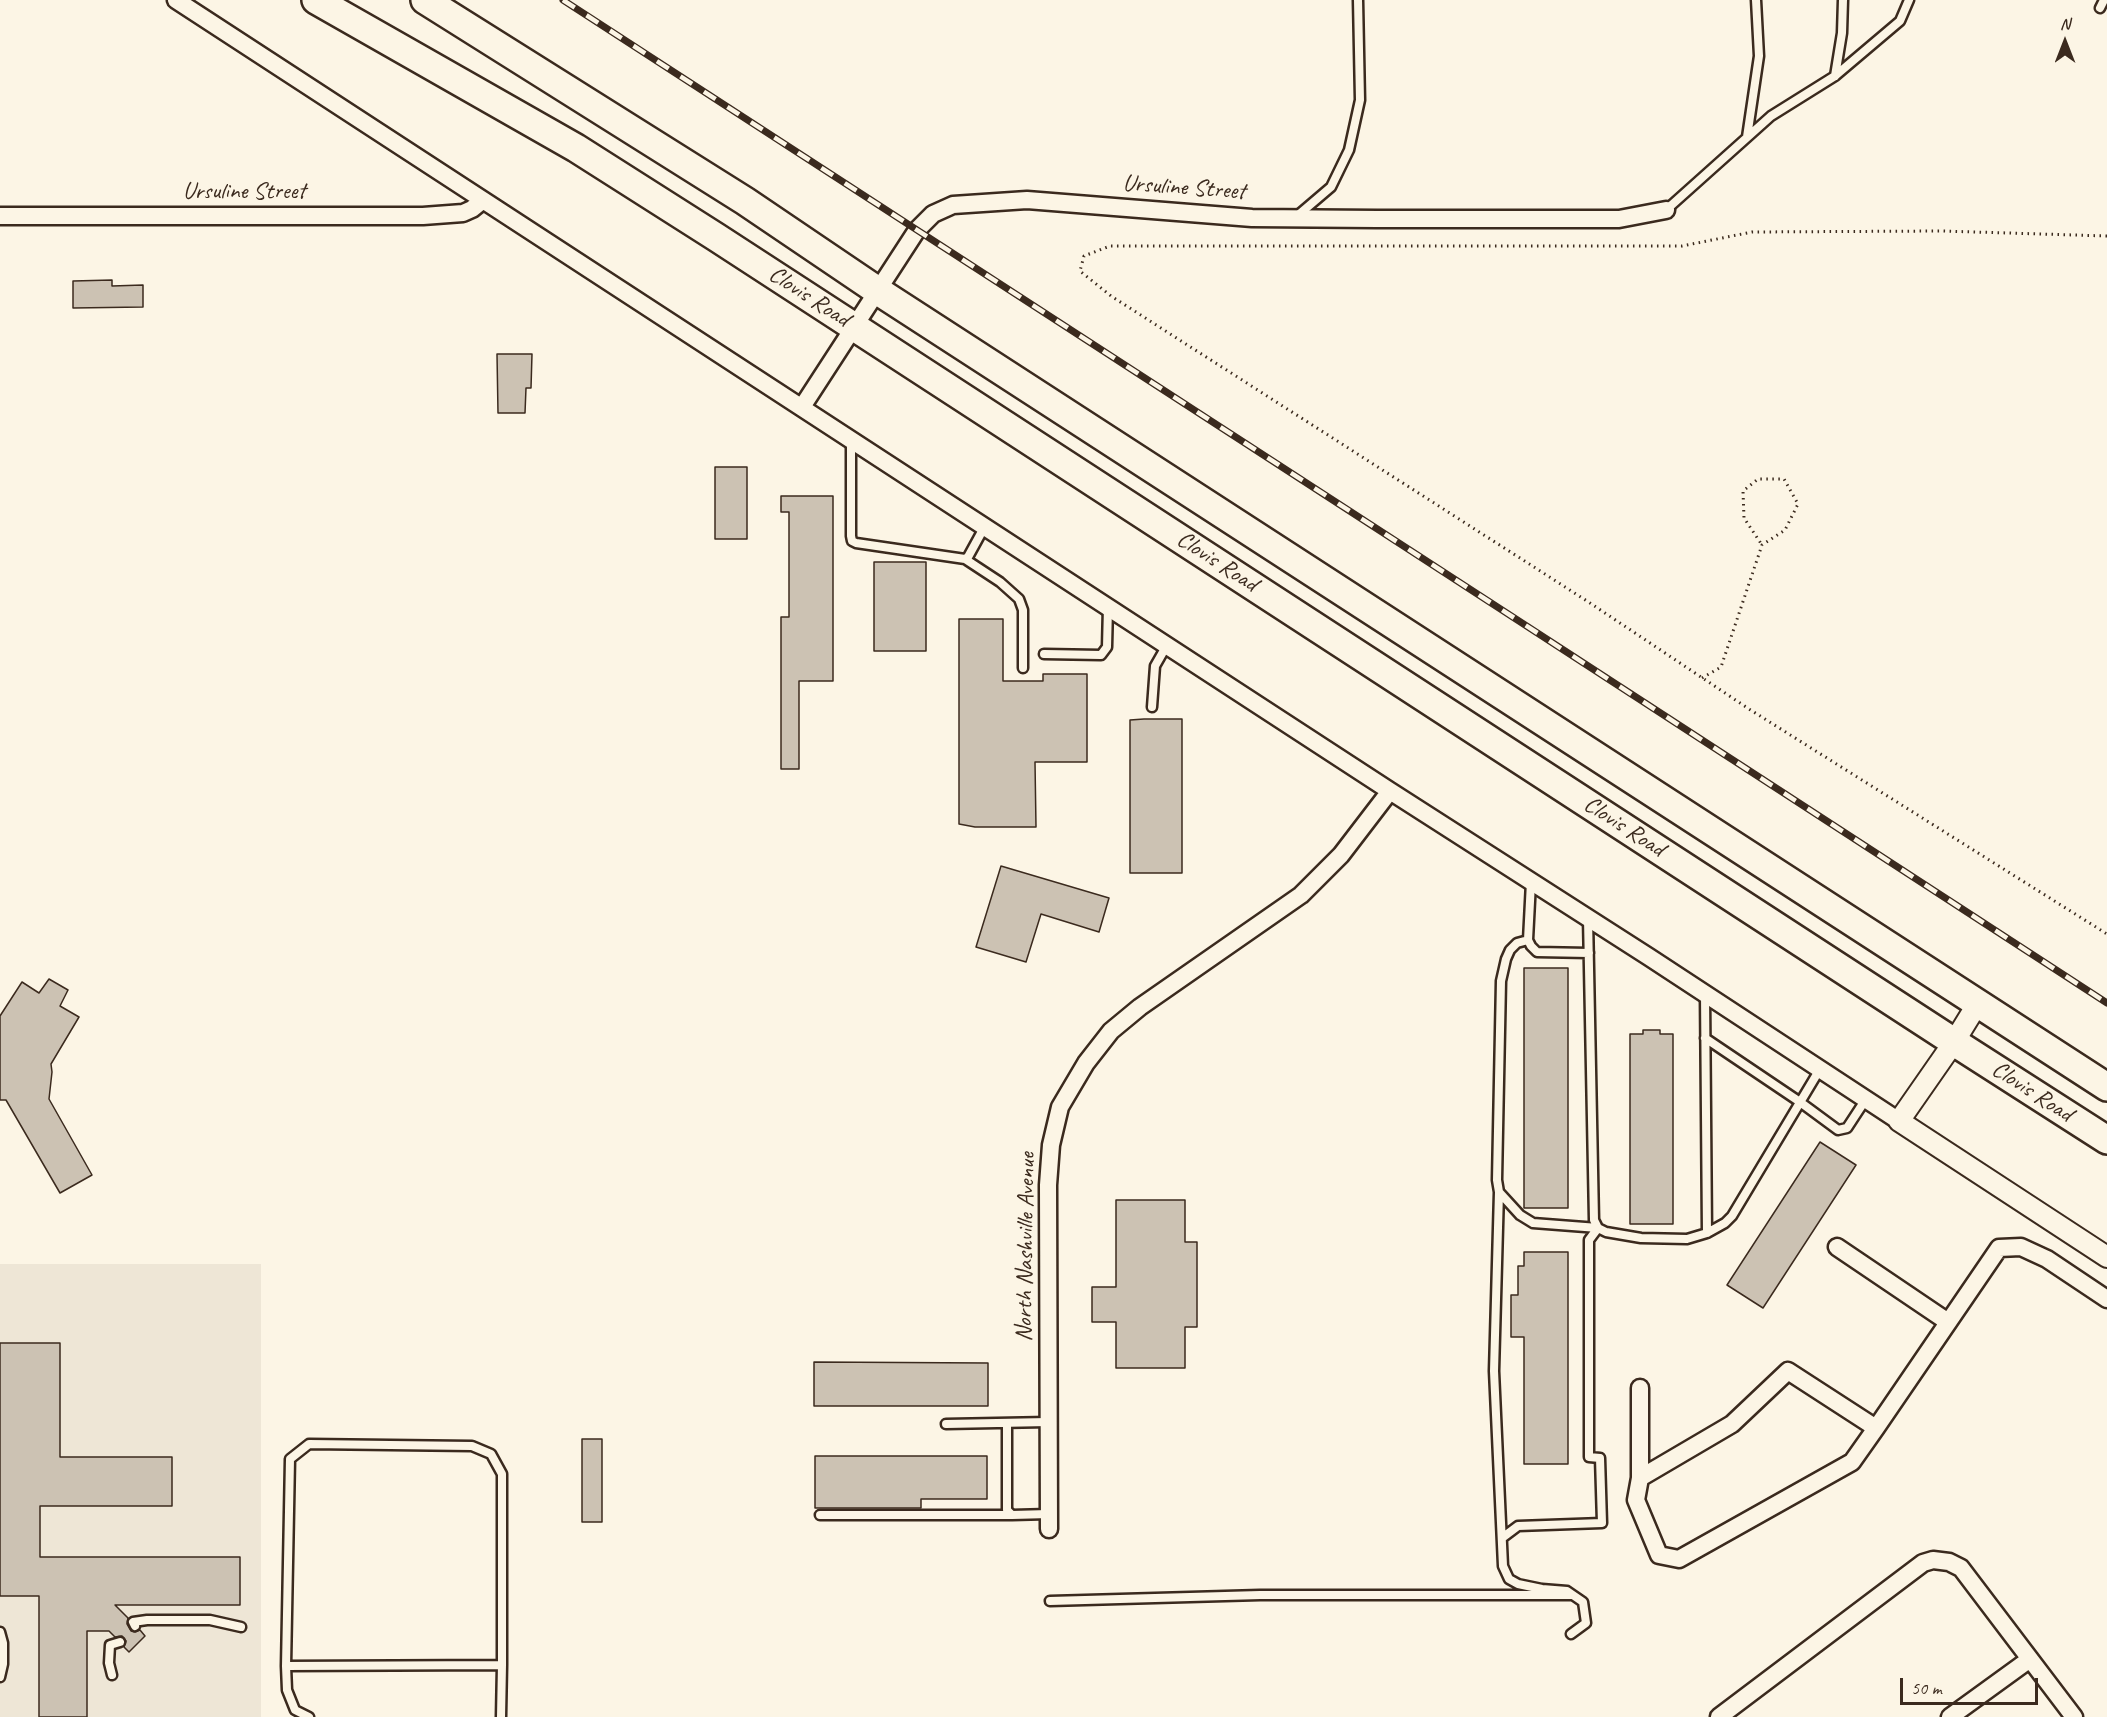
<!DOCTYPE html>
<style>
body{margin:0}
#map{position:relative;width:2107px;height:1717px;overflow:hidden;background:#fcf5e5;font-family:Caveat,sans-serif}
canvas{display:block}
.north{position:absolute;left:2035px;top:12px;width:60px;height:60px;-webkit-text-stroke:4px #fcf5e5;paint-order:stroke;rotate:0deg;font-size:16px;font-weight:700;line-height:24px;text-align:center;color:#3b2a1e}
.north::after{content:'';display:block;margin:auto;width:21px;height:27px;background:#3b2a1e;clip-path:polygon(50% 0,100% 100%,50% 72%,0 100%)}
.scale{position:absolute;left:1900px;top:1678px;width:138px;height:27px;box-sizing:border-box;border:3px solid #3b2a1e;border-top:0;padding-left:8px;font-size:18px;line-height:21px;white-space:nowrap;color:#3b2a1e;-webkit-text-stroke:4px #fcf5e5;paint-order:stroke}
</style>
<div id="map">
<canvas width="2107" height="1717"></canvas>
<div class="north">N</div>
<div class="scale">50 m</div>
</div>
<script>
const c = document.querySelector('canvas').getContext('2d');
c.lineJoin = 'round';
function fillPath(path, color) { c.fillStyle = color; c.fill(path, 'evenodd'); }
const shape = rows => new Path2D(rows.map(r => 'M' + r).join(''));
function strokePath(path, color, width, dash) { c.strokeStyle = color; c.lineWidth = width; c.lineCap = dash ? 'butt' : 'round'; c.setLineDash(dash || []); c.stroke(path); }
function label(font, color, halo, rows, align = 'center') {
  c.font = font + ' Caveat,sans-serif'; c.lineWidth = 4.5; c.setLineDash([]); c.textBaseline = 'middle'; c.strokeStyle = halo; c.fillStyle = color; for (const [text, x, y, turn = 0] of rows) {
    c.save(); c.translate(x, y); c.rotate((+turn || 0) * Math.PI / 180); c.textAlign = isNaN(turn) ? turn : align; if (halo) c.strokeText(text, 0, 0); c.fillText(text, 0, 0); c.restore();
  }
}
fillPath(shape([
 [0,1264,261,1264,261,1717,0,1717]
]), '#eee6d6');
const building = shape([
 [112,280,112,286,143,285,143,307,73,308,73,281,112,280],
 [497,354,532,354,531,388,526,388,525,413,498,413,497,354],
 [715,467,747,467,747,539,715,539,715,467],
 [781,496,833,496,833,681,799,681,799,769,781,769,781,617,789,617,789,512,781,512,781,496],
 [874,562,926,562,926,651,874,651,874,562],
 [959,619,1003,619,1003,681,1043,681,1043,674,1087,674,1087,762,1035,762,1036,827,975,827,959,824,959,619],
 [1144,719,1182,719,1182,873,1130,873,1130,720,1144,719],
 [1001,866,1109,898,1099,932,1041,914,1026,962,976,947,1001,866],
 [1524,968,1568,968,1568,1208,1524,1208,1524,968],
 [49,979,68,990,60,1006,79,1017,51,1064,52,1072,49,1099,92,1175,60,1193,6,1100,0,1100,0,1016,22,982,39,993,49,979],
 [1643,1030,1660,1030,1660,1034,1673,1034,1673,1224,1630,1224,1630,1034,1643,1034,1643,1030],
 [1820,1142,1856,1165,1763,1308,1727,1285,1820,1142],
 [1116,1200,1185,1200,1185,1242,1197,1242,1197,1327,1185,1327,1185,1368,1116,1368,1116,1322,1092,1322,1092,1287,1116,1287,1116,1200],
 [1524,1252,1568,1252,1568,1464,1524,1464,1524,1337,1511,1337,1511,1295,1518,1295,1518,1266,1524,1266,1524,1252],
 [0,1343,60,1343,60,1457,172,1457,172,1506,40,1506,40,1557,240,1557,240,1605,115,1605,128,1618,127,1624,131,1631,135,1632,140,1630,145,1636,129,1652,124,1647,126,1641,122,1636,115,1637,109,1631,87,1631,87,1717,39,1717,39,1596,0,1596,0,1343],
 [814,1362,988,1363,988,1406,814,1406,814,1362],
 [582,1439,602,1439,602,1522,582,1522,582,1439],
 [815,1456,987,1456,987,1499,921,1499,921,1508,815,1508,815,1456]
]);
fillPath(building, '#ccc2b3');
strokePath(building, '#3b2a1e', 1.5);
const service = shape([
 [2100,8,2104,0],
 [1835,76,1842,33,1843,0],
 [1747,137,1759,56,1756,0],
 [1666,210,1771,116,1835,76,1900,21,1909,0],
 [1297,216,1331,187,1349,150,1360,100,1358,0],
 [851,438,851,536,852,541,856,543,965,559,968,557,985,526],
 [965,559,1000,582,1019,599,1023,610,1023,668],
 [1044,654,1101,655,1107,647,1108,607],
 [1152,707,1155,666,1167,645],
 [1531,882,1528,940,1531,946,1537,952,1589,953],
 [1588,918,1594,1220,1598,1228,1606,1232,1641,1238,1687,1239,1707,1233,1725,1223,1732,1216,1820,1069],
 [1528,940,1517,943,1510,950,1506,959,1501,981,1497,1180,1499,1192,1520,1215,1533,1223,1598,1228],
 [1705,994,1707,1233],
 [1705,1038,1800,1102,1838,1130,1847,1128,1866,1099],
 [1499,1192,1494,1371,1503,1566,1509,1579,1518,1584,1542,1589,1567,1591,1583,1602,1586,1623,1571,1634],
 [1007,1423,1007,1510,1012,1515,1049,1514],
 [946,1424,1048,1422],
 [820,1515,1012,1515],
 [1502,1538,1518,1526,1602,1523,1600,1458,1589,1457,1589,1240,1598,1228],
 [1050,1601,1260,1595,1572,1595],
 [135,1626,133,1622,147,1620,210,1620,241,1627],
 [0,1632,3,1643,3,1664,0,1677],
 [286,1666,290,1459,309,1444,472,1446,491,1454,502,1474,502,1665],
 [112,1675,109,1663,110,1645,120,1642],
 [309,1717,295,1710,287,1690,286,1666,502,1665,501,1717]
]);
const minor = shape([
 [176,0,1390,791,1649,957,1899,1121],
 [0,216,423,216,463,213,472,209,483,200],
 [802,407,917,230,933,214,953,205,1027,200,1252,218,1377,219,1619,219,1666,210],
 [1837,1247,1948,1322],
 [1640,1388,1640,1478],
 [1876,1428,1788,1371,1732,1424,1640,1478,1636,1500,1659,1555,1679,1559,1852,1462,1876,1428,1999,1248,2021,1247,2047,1259,2107,1299],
 [1049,1529,1048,1185,1051,1145,1060,1107,1086,1063,1111,1031,1140,1007,1301,895,1341,855,1390,791],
 [1719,1717,1923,1563,1933,1560,1949,1562,1961,1568,2074,1717],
 [1950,1717,2030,1659]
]);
const tertiary = shape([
 [1978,1003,1954,1042,1899,1121,2107,1257]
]);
const trunk = shape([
 [316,0,576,148,716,237,1954,1042,2107,1140],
 [425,0,745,201,878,291,2107,1087]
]);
strokePath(service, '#3b2a1e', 13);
strokePath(minor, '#3b2a1e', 21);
strokePath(tertiary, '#3b2a1e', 24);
strokePath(trunk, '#3b2a1e', 32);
strokePath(shape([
 [2107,236,1942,231,1752,232,1682,246,1110,246,1084,256,1080,271,1111,296,1587,601,1749,709,2107,934],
 [1702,678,1721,667,1762,545,1785,530,1798,504,1784,479,1758,479,1743,491,1744,518,1762,545]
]), '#3b2a1e', 3, [1.5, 4.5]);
strokePath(service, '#fcf5e5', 8);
strokePath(minor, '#fcf5e5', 16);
strokePath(tertiary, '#fcf5e5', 20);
strokePath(trunk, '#fcf5e5', 27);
const rail = shape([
 [563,0,2107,1003]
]);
strokePath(rail, '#3b2a1e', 7);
strokePath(rail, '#fcf5e5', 4.5, [14]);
label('24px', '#3b2a1e', '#fcf5e5', [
 ["Ursuline Street",1184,188,4],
 ["Ursuline Street",244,192],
 ["Clovis Road",809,297,33],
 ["Clovis Road",1217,562,33],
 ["Clovis Road",1624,827,33],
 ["Clovis Road",2032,1092,33],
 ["North Nashville Avenue",1026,1247,-89]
]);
</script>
